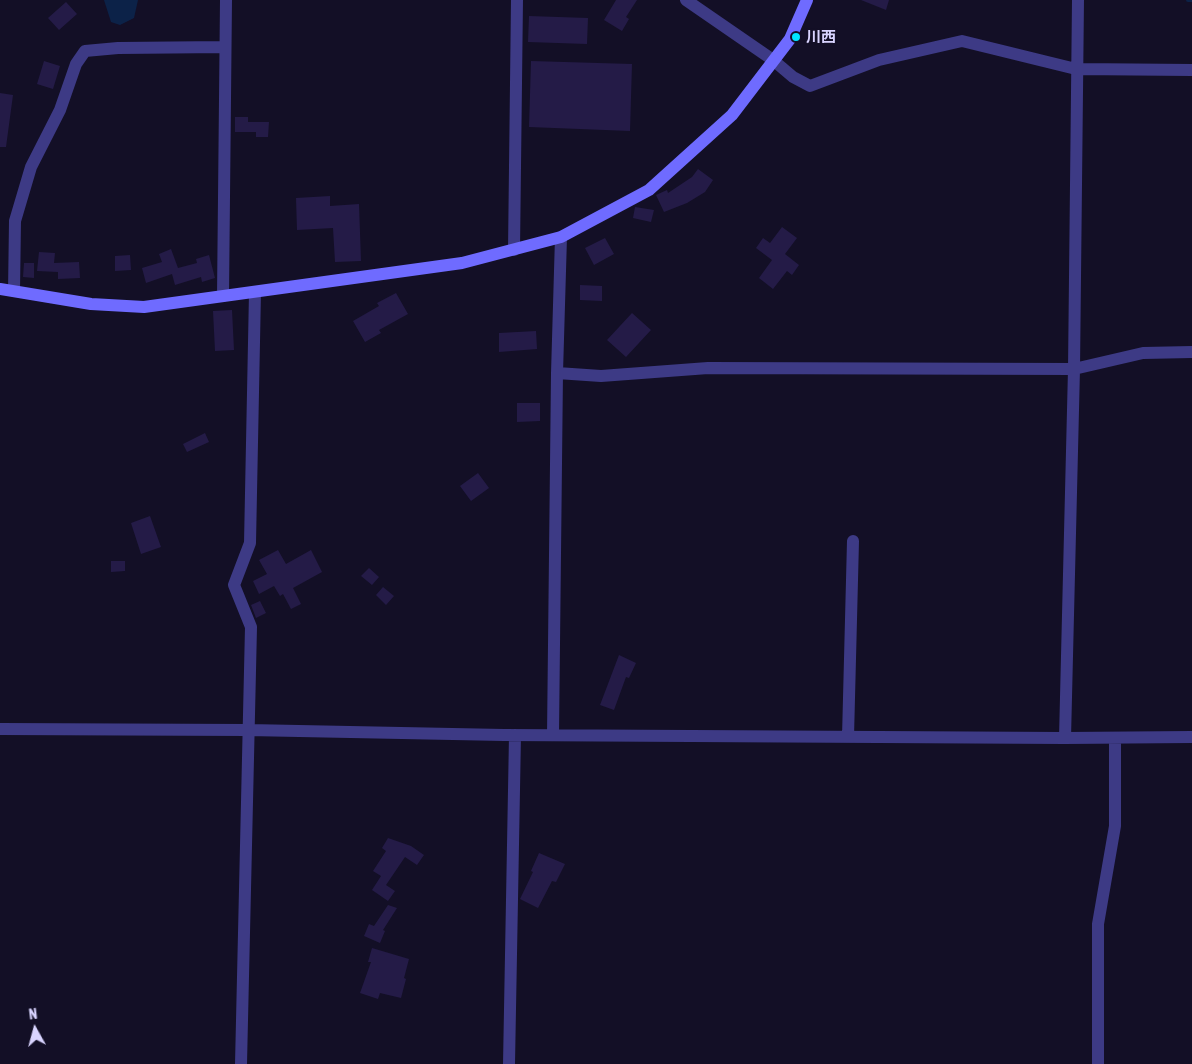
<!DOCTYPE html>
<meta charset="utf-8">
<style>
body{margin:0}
#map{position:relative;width:1192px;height:1064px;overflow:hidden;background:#130f26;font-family:"Asap Condensed",sans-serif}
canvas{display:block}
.north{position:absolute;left:10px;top:1004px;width:50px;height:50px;-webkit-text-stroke:4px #130f26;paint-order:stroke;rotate:353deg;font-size:14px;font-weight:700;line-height:20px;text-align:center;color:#d9d4ff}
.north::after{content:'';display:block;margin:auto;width:18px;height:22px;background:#d9d4ff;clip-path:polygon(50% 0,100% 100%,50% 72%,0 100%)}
</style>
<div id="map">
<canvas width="1192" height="1064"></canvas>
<div class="north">N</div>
</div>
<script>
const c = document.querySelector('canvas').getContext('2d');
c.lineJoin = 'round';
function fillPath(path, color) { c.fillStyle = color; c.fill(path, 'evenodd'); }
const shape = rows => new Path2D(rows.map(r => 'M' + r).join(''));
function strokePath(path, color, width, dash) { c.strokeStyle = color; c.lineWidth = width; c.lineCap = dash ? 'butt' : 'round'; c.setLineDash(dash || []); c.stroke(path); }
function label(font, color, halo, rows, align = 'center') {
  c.font = font + ' "Asap Condensed","Noto Sans JP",sans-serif'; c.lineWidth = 4; c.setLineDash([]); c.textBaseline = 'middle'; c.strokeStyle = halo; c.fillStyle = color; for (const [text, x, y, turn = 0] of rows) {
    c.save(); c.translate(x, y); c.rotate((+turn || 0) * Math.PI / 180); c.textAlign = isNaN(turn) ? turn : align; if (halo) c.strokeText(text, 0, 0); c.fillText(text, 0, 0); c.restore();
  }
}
fillPath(shape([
 [104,0,138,0,134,18,120,25,111,22]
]), '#0c2248');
strokePath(shape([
 [1188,0,1192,0]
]), '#0c2248', 4);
fillPath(shape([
 [616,0,637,0,626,17,629,19,622,31,604,20],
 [861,0,889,0,886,10],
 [66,2,77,14,59,30,48,18],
 [529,16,588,18,587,44,528,42],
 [44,61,60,66,53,89,37,84],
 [531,61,632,64,630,131,529,127],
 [0,93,13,95,6,147,0,147],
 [235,117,248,117,248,122,269,122,268,137,256,137,256,132,235,132],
 [698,169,713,180,705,192,687,203,664,212,656,195,667,190,668,193,692,177],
 [330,196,330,206,359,204,361,261,335,262,333,228,297,230,296,198],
 [635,207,654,210,651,222,633,218],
 [782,227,797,238,785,254,799,265,792,275,787,271,773,289,759,278,772,260,756,248,763,238,770,243],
 [605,238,614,254,594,265,585,248],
 [171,249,178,268,197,263,196,259,209,255,215,278,202,282,201,277,175,285,172,274,146,283,142,268,162,262,159,254],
 [39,252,55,253,54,263,79,262,80,278,58,279,58,272,37,271],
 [130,255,131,270,115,271,115,256],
 [24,263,34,263,34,278,23,277],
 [580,285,602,286,602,301,580,300],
 [396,293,408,314,379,330,381,333,365,342,353,321,379,306,377,303],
 [232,310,234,350,215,351,213,311],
 [632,313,651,330,626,357,607,340],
 [536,331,537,349,499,352,499,333],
 [517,403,540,403,540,421,517,422],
 [205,433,209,442,187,452,183,444],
 [478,473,489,488,471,501,460,486],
 [150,516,161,547,141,554,131,523],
 [278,550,286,564,311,550,322,572,293,588,301,604,291,609,283,594,280,596,274,586,259,594,253,581,267,574,259,560],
 [111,561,125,561,125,571,111,572],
 [369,568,379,577,372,585,361,576],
 [383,587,394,596,386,605,376,595],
 [260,601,266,613,256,618,251,605],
 [619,655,636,663,629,678,626,677,614,710,600,705],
 [388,838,411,846,424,855,417,865,405,857,386,885,395,891,388,901,372,890,381,876,373,871,386,851,382,848],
 [539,853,565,864,556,882,552,881,538,908,520,899,533,872,531,871],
 [388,905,397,908,383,930,385,931,380,943,364,936,369,924,374,926],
 [372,948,409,959,404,978,406,979,401,998,380,993,378,999,360,993,371,962,368,962]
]), '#241b47');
strokePath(shape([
 [686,0,773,60,793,77,810,86,879,60,962,41,1076,69,1192,70],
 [514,250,517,0],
 [14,291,15,221,31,167,60,110,76,64,85,51,118,48,225,47],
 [223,296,226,0],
 [557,373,601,376,708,368,1074,369,1143,353,1192,352],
 [0,729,248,730,504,735,1065,738,1192,737],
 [553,735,557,373,561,237],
 [848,737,853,541],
 [1065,738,1074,369,1078,0],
 [241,1064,251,627,234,585,250,543,255,292],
 [509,1064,515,735],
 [1098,1064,1098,924,1115,826,1115,738]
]), '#3d3a85', 12);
strokePath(shape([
 [0,289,91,304,144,307,462,263,561,237,649,190,732,115,790,39,807,0]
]), '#6f6bff', 12);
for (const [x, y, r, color] of [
 [796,37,5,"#00e5ff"]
]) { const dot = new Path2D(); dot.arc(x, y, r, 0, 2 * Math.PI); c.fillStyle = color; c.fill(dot); strokePath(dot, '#130f26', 2); }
label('bold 15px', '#d9d4ff', '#130f26', [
 ["川西",806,37]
], 'left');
</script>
